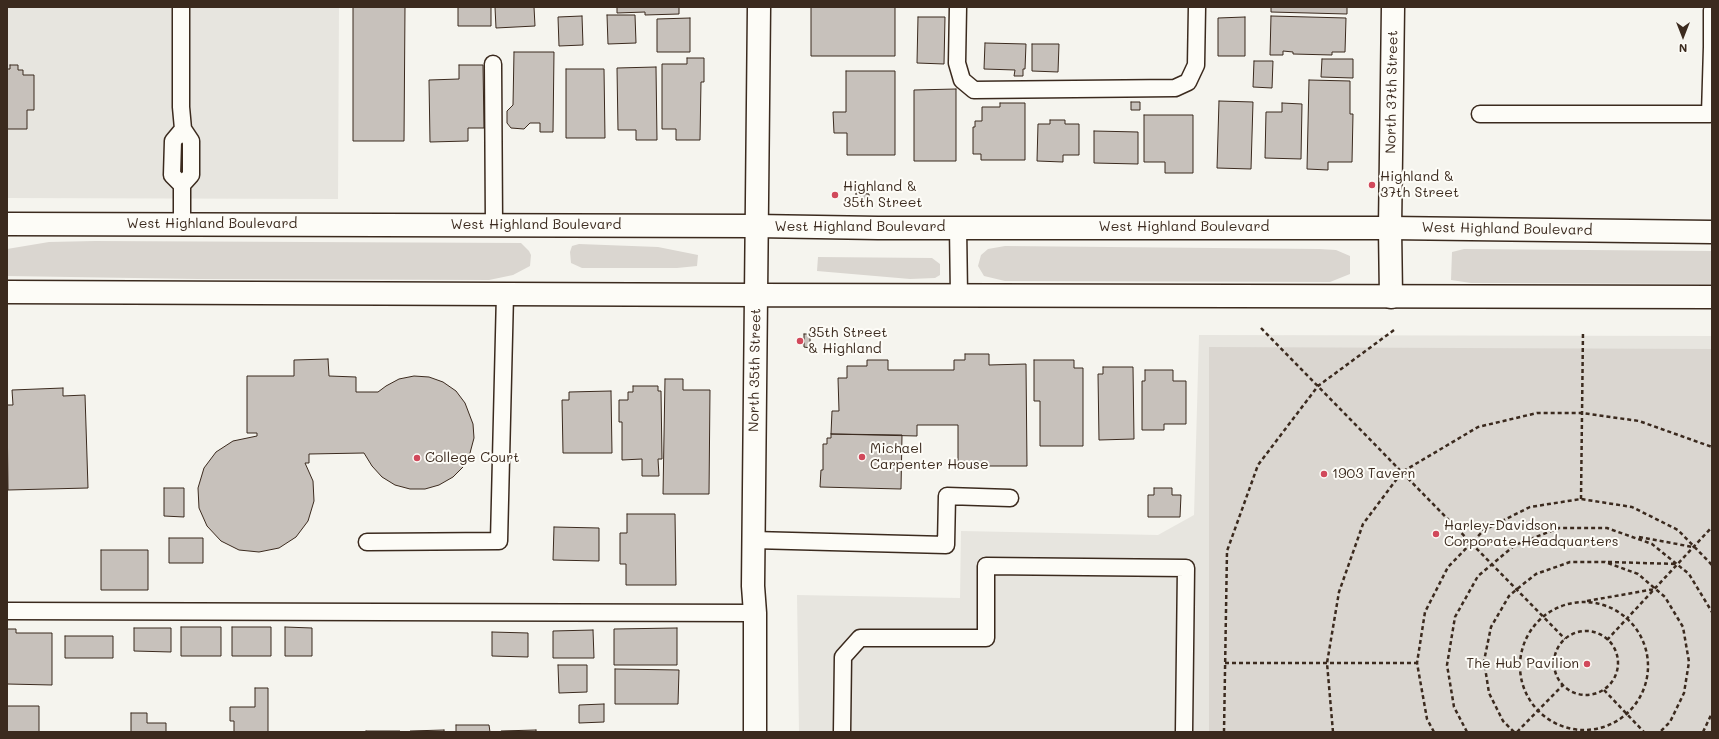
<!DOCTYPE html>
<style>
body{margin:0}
#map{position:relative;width:1719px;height:739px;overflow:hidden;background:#f5f4ee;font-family:Mali,sans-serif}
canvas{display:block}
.frame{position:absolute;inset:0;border:8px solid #3b2a1e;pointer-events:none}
.north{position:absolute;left:1663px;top:16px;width:40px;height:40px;-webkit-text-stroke:3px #fdfcf7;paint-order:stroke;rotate:180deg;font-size:11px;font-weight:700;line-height:16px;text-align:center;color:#3b2a1e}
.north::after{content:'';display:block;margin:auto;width:14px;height:18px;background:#3b2a1e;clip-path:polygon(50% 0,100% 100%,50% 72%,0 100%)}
</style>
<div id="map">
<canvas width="1719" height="739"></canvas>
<div class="frame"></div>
<div class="north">N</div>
</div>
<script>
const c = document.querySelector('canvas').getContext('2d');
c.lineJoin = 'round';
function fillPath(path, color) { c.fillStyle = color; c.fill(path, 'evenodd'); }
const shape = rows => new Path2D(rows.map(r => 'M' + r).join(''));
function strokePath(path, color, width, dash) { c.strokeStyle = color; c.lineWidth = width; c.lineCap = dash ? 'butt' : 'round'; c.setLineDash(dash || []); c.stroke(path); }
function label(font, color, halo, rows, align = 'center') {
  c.font = font + ' Mali,sans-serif'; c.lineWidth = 4; c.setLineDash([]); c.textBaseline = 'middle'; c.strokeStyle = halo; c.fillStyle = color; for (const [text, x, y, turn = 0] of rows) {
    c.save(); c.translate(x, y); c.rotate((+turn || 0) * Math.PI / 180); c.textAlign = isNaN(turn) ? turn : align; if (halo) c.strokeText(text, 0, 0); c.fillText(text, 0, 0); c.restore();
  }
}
fillPath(shape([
 [7,7,339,7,338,199,7,198],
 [1199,335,1712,336,1712,732,799,732,797,595,960,598,961,531,1158,535,1194,515]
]), '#e7e5df');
fillPath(shape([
 [95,241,521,243,529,251,531,255,530,266,513,275,489,280,198,279,7,276,7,249,49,242],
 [579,244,658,247,698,255,697,266,677,268,582,268,571,263,570,252,572,246],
 [1005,246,1319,249,1336,250,1350,256,1350,274,1330,282,1005,281,984,276,978,266,981,255,988,249],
 [1464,249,1712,251,1712,284,1471,283,1451,280,1452,252],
 [818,257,932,258,940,264,940,275,935,278,910,279,817,271],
 [1209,347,1712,349,1712,732,1209,732]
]), '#dad6d0');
const building = shape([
 [353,7,405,7,404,141,353,141,353,7],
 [458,7,491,7,491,26,458,26,458,7],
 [495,7,534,7,535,26,496,28,495,7],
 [617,7,679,7,679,14,645,15,645,12,617,13,617,7],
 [811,7,895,7,895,56,811,56,811,7],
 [1271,7,1347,7,1347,14,1271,12,1271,7],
 [607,15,635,15,636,43,608,44,607,15],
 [582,16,583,45,559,46,558,17,582,16],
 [1271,16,1346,18,1345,52,1332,52,1332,55,1293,54,1293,52,1283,51,1283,55,1270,55,1271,16],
 [918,17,945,17,944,64,917,63,918,17],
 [1245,17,1245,56,1218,56,1218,18,1245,17],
 [690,18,690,52,657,52,657,19,690,18],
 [985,43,1026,44,1025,69,1023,69,1023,76,1014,76,1015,70,984,69,985,43],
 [1032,44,1059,44,1058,72,1032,71,1032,44],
 [514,52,554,52,553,132,540,132,540,123,530,123,524,129,511,128,507,123,507,111,513,105,514,52],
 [687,58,704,58,704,82,701,82,700,140,676,140,676,129,662,129,662,64,687,64,687,58],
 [1322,59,1353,59,1353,78,1321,77,1322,59],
 [1254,61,1273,61,1272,88,1253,87,1254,61],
 [10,65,18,65,18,70,23,70,23,75,34,75,34,110,27,110,27,129,7,129,7,69,10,69,10,65],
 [459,65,483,65,484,128,468,128,468,141,430,142,429,80,459,79,459,65],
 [656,67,657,140,636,140,636,130,618,130,617,68,656,67],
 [566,69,604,69,605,138,566,138,566,69],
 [846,71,895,71,895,155,847,155,847,133,834,133,833,112,846,112,846,71],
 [1309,80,1350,81,1350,114,1353,114,1352,162,1328,162,1328,170,1307,169,1309,80],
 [956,89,956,161,914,161,914,90,956,89],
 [1219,101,1253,102,1251,169,1217,168,1219,101],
 [1131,102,1140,102,1140,110,1131,110,1131,102],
 [1000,103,1025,103,1025,160,981,160,981,154,973,154,973,127,975,127,975,121,982,121,982,107,1000,107,1000,103],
 [1282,103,1302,104,1301,159,1265,158,1266,112,1282,112,1282,103],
 [1144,115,1193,115,1193,173,1165,173,1165,162,1144,162,1144,115],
 [1050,120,1065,120,1065,124,1079,124,1079,155,1063,155,1063,162,1037,161,1038,124,1050,124,1050,120],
 [1094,131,1138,132,1138,164,1094,163,1094,131],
 [856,193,869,194,869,201,856,200,856,193],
 [804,334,810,334,810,348,804,347,804,334],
 [965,354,989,354,989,365,1026,364,1027,466,958,466,958,425,917,425,917,436,831,434,832,411,839,411,838,378,847,378,847,366,867,366,867,360,888,360,888,370,954,370,954,360,965,360,965,354],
 [328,359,329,376,356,377,356,392,378,392,386,386,399,379,414,376,429,377,443,382,456,391,465,403,473,424,474,438,470,453,463,467,453,477,439,485,425,489,410,489,395,485,382,477,372,466,364,453,309,454,309,463,305,463,313,481,314,501,308,521,296,537,279,548,259,552,239,550,221,541,207,526,199,508,198,488,204,468,216,452,233,441,257,436,257,433,247,433,247,376,294,376,294,360,328,359],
 [1034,360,1074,360,1074,368,1083,368,1083,446,1040,446,1040,401,1034,401,1034,360],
 [1103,367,1133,367,1134,439,1099,440,1098,374,1103,374,1103,367],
 [1145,370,1173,370,1173,381,1186,381,1186,424,1164,424,1164,430,1142,430,1142,381,1145,381,1145,370],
 [665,379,683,379,683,390,710,390,709,494,663,494,665,379],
 [633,386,658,386,658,391,661,391,662,459,658,459,659,476,642,476,642,459,622,460,622,422,619,422,619,400,628,400,628,392,633,392,633,386],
 [63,388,63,396,85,395,88,488,8,490,7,405,13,405,12,390,63,388],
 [611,391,612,453,563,453,562,400,569,400,569,392,611,391],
 [831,434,902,435,901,489,820,487,821,470,823,470,823,444,827,444,827,438,831,438,831,434],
 [164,488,184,488,184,517,164,516,164,488],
 [1154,488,1172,488,1172,495,1181,495,1180,517,1148,517,1148,495,1154,495,1154,488],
 [627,514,675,514,676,585,626,585,626,564,620,564,620,533,627,533,627,514],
 [554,527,599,528,599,561,553,560,554,527],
 [169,538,203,538,203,563,169,563,169,538],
 [101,550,148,550,148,590,101,590,101,550],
 [181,627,221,627,221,656,181,656,181,627],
 [232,627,271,627,271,656,232,656,232,627],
 [285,627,312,628,312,656,285,656,285,627],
 [134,628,171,628,171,652,134,651,134,628],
 [677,628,677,665,614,665,614,629,677,628],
 [7,629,16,629,16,633,52,633,52,685,7,684,7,629],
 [593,630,594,658,553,658,553,631,593,630],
 [492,632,528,633,528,657,492,656,492,632],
 [65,636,113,636,113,658,65,658,65,636],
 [558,665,587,665,587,692,559,693,558,665],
 [615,669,679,670,678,704,615,704,615,669],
 [255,688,268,688,268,732,234,732,234,721,230,721,230,707,255,707,255,688],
 [604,704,604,722,579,723,579,705,604,704],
 [7,706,39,706,39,732,7,732,7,706],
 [131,713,147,713,147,723,166,723,166,732,131,732,131,713],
 [456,725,489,725,490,732,456,732,456,725],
 [444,730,444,732,410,732,410,731,444,730],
 [536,730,536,732,501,732,501,731,536,730],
 [366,731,400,731,400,732,366,732,366,731]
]);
fillPath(building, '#c7c1bb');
strokePath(building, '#3b2a1e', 1);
const lane = shape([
 [181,7,181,107,183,129],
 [958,7,957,63,962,80,974,90,1175,88,1188,82,1196,65,1197,7],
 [1712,47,1712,10],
 [493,64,494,225],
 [1480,114,1710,114,1712,47],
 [183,129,191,141,191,175,182,185,172,175,173,141,183,129],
 [182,185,182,224],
 [958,227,959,295],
 [753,540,946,545,947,496,1010,498],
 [367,542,499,541,505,294],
 [7,611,755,613],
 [842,732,843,657,860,638,986,638,986,566,1186,568,1184,732]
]);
const street = shape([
 [1391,297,1390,228,1393,7]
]);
const secondary = shape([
 [756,226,878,228,1390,228,1712,232],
 [755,732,755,613,753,586,756,295,1712,297]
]);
const primary = shape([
 [7,224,756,226],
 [7,292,756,295,759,7]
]);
strokePath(lane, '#3b2a1e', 19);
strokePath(street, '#3b2a1e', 25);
strokePath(secondary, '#3b2a1e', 25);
strokePath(primary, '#3b2a1e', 25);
strokePath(shape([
 [1261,328,1565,639],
 [1581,499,1583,331],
 [1639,537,1693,547],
 [1608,562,1677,564],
 [1587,601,1655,589],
 '1520 666a64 64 0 1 1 128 0a64 64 0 1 1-128 0Z',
 '1554 663a32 32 0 1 1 64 0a32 32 0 1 1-64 0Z',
 [1607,640,1712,527],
 [1225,663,1417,663],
 [1604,690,1644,732],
 [1224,732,1227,551,1258,465,1318,386,1394,330],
 [1333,732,1327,663,1339,592,1363,524,1402,472,1478,427,1537,413,1582,413,1639,421,1712,447],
 [1434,732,1427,719,1417,663,1425,612,1448,567,1484,530,1530,507,1581,499,1632,507,1678,530,1712,565],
 [1467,732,1454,707,1447,665,1455,617,1478,576,1515,545,1559,528,1607,528,1652,544,1689,574,1712,612],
 [1514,732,1503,721,1489,693,1484,661,1491,627,1509,596,1517,589,1536,574,1570,562,1605,562,1638,574,1665,597,1683,627,1689,662,1684,693,1670,722,1660,732],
 [1517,732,1563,685],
 [1703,732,1712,713]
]), '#3b2a1e', 2.5, [4, 3]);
strokePath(lane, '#fdfcf7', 16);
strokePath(street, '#fdfcf7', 22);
strokePath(secondary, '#fdfcf7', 22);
strokePath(primary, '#fdfcf7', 22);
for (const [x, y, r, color] of [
 [1372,185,4,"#d1495b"],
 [835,195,4,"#d1495b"],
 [800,341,4,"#d1495b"],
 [862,457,4,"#d1495b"],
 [417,458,4,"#d1495b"],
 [1324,474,4,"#d1495b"],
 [1436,534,4,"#d1495b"],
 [1587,664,4,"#d1495b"]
]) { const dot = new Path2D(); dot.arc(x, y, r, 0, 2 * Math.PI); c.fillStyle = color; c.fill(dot); strokePath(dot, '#fdfcf7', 1.5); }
label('14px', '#3b2a1e', '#fdfcf7', [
 ["North 37th Street",1392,92,-89],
 ["West Highland Boulevard",212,224],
 ["West Highland Boulevard",536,225],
 ["West Highland Boulevard",860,227],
 ["West Highland Boulevard",1184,227],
 ["West Highland Boulevard",1507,229,1],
 ["North 35th Street",755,370,-89]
]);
label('14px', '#3b2a1e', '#fdfcf7', [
 ["Highland &",1380,177],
 ["37th Street",1380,193],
 ["Highland &",843,187],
 ["35th Street",843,203],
 ["35th Street",808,333],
 ["& Highland",808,349],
 ["Michael",870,449],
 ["Carpenter House",870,465],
 ["College Court",425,458],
 ["1903 Tavern",1332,474],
 ["Harley-Davidson",1444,526],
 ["Corporate Headquarters",1444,542],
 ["The Hub Pavilion",1579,664,"right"]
], 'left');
</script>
